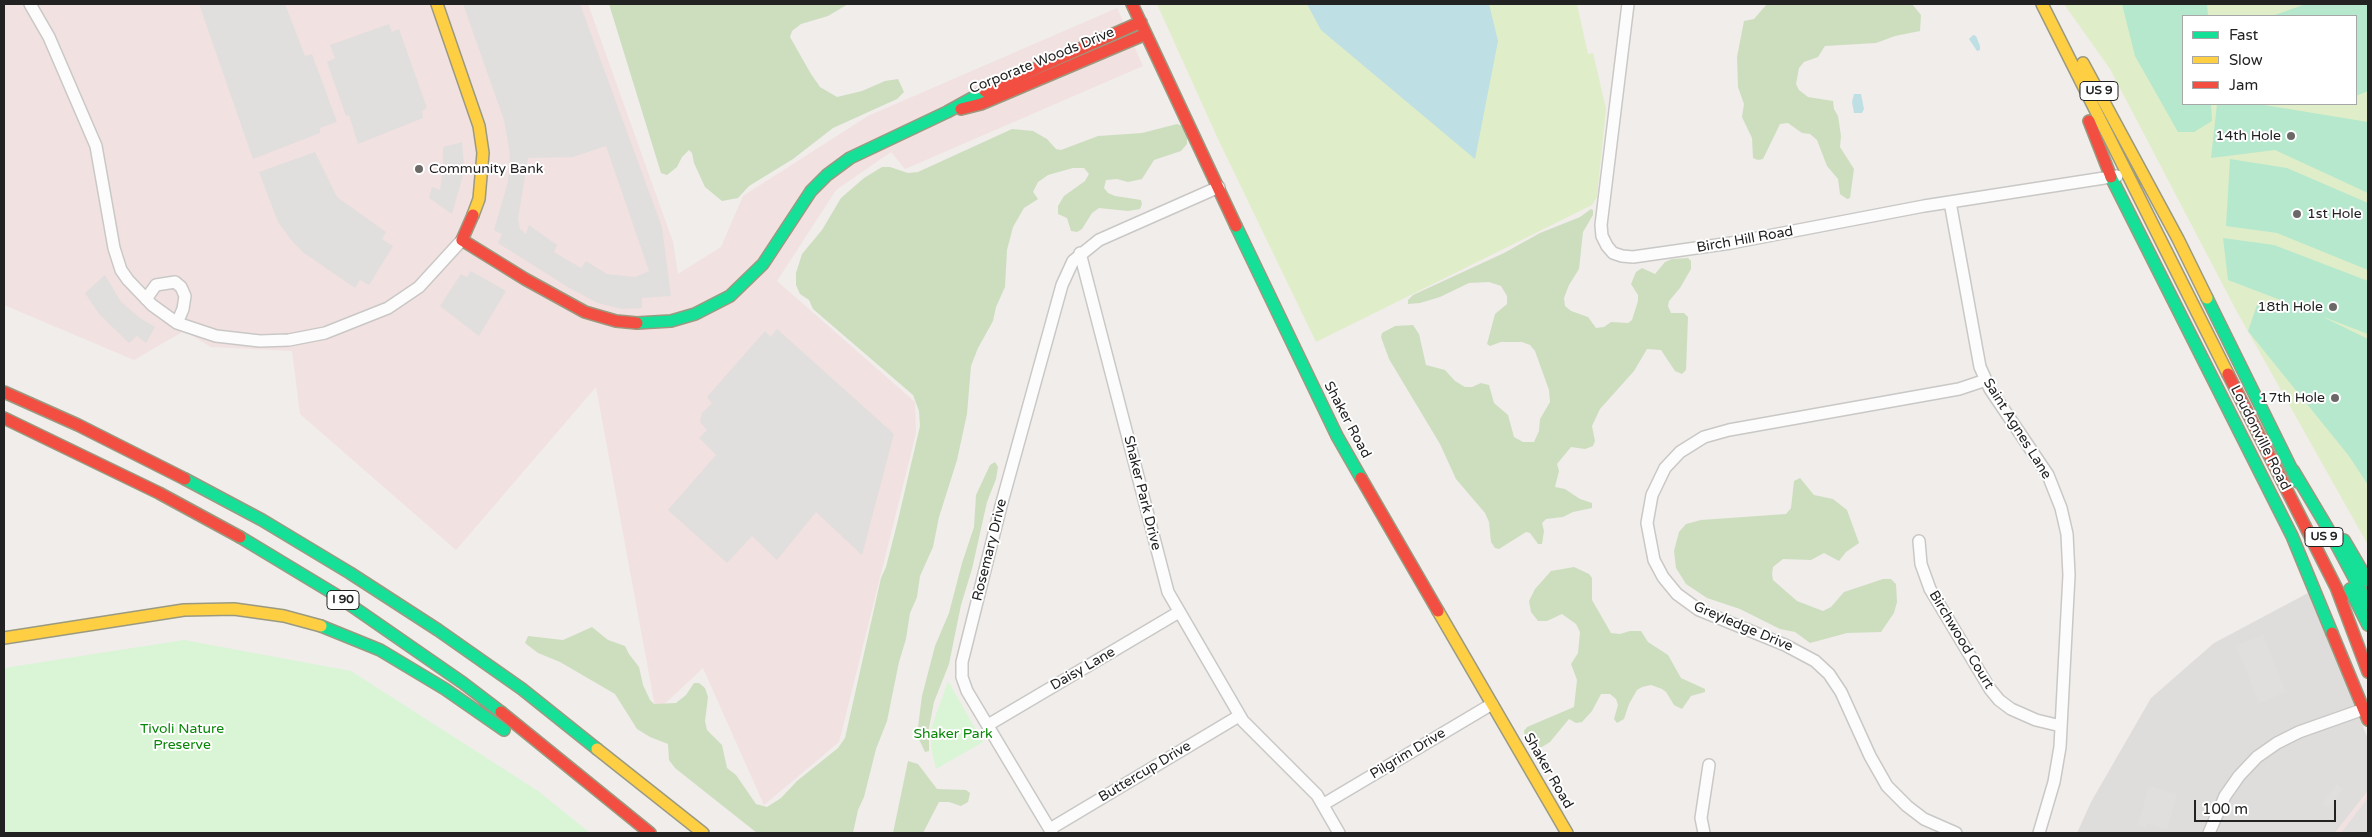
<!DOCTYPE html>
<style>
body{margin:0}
#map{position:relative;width:2372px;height:837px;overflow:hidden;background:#f0edea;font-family:"Varela Round",sans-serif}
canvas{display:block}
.frame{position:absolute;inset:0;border:5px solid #222;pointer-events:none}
.legend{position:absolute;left:2182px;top:15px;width:175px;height:90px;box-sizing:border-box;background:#fff;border:1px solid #a7a7a7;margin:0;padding:6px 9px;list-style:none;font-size:15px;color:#222}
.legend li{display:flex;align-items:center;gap:10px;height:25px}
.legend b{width:25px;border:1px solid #a7a7a7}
.scale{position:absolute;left:2194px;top:800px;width:142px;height:22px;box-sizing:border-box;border:2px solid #222;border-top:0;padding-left:6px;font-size:15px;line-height:18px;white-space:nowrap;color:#222;-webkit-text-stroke:4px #fff;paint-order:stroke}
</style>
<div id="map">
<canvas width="2372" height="837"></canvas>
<div class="frame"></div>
<ul class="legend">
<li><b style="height:6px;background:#16e098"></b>Fast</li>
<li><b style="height:6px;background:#ffcf43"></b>Slow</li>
<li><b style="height:6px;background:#f24e42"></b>Jam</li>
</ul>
<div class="scale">100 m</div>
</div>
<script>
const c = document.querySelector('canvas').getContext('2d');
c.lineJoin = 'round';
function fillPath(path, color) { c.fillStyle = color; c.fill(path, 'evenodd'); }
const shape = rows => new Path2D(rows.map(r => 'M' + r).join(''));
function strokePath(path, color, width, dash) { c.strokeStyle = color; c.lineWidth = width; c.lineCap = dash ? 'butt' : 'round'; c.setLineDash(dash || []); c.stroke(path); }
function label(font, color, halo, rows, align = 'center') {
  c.font = font + ' "Varela Round",sans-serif'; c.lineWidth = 4; c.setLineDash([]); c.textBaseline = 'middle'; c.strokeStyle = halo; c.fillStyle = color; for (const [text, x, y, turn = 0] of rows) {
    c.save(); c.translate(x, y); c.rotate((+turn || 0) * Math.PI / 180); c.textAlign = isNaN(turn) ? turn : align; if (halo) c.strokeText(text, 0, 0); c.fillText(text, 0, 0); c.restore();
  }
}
fillPath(shape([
 [2308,593,2368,739,2368,791,2335,833,2077,833,2091,802,2151,698,2214,643]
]), '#dfdddc');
fillPath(shape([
 [4,4,588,4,673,242,678,274,721,247,743,196,868,116,1117,8,1143,66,905,169,891,152,836,190,777,281,915,402,916,433,839,742,764,805,703,668,656,712,596,387,456,550,300,414,292,351,211,347,184,331,134,360,4,305],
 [2368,791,2368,833,2335,833]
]), '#f2e1e1');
fillPath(shape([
 [1157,4,1577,4,1588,54,1593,53,1606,109,1597,197,1592,205,1316,342,1218,139],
 [2064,4,2368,4,2368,545,2236,310,2110,69],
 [2183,16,2356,16,2356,104,2183,104]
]), '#e0edc9');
fillPath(shape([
 [609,4,848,4,828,16,801,24,792,31,790,37,811,74,820,87,837,97,862,91,885,81,898,79,904,92,897,99,833,128,793,159,749,186,738,198,722,201,705,187,694,163,692,153,689,150,682,157,677,167,667,175,661,173],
 [1767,4,1912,4,1921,15,1920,31,1895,36,1876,43,1825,46,1818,57,1804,62,1799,68,1796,84,1799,90,1808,97,1833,101,1834,109,1838,116,1841,136,1840,147,1854,169,1850,198,1847,199,1840,194,1838,179,1827,166,1817,140,1810,134,1802,133,1788,123,1780,124,1763,159,1758,160,1753,158,1752,138,1742,117,1744,104,1738,87,1737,57,1744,21,1754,19],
 [1177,124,1182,126,1187,136,1187,144,1181,151,1154,160,1142,179,1128,182,1117,179,1106,180,1104,188,1108,193,1115,196,1141,200,1142,204,1140,209,1128,211,1099,208,1092,213,1082,229,1077,232,1071,231,1067,218,1058,214,1058,206,1064,196,1085,181,1089,174,1084,168,1073,168,1048,175,1038,182,1033,192,1038,199,1024,208,1013,227,1007,250,1005,287,996,307,993,321,978,348,971,366,967,414,957,460,939,517,933,547,920,576,917,597,910,613,906,639,899,662,887,721,876,749,864,797,858,810,853,833,757,833,675,768,669,760,668,744,650,737,637,729,615,694,560,662,538,653,525,643,528,636,563,640,592,627,608,640,625,646,629,654,639,667,643,685,650,700,654,704,676,703,686,695,694,683,699,683,705,688,708,697,705,721,707,730,722,745,727,768,736,775,756,804,767,807,781,798,797,781,838,748,845,738,881,578,886,567,898,520,920,426,919,411,913,395,813,309,809,300,800,294,796,285,796,273,802,254,822,230,841,198,864,178,882,167,890,167,908,173,918,172,1012,129,1033,131,1047,139,1056,149,1061,150,1098,136,1142,133],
 [1591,209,1593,210,1593,215,1583,232,1579,269,1569,285,1564,298,1565,306,1571,311,1588,317,1596,328,1604,327,1611,322,1628,323,1632,320,1638,301,1638,295,1631,284,1636,272,1642,268,1655,274,1665,262,1672,259,1688,258,1691,261,1691,269,1680,288,1669,301,1668,306,1671,313,1684,313,1688,317,1686,370,1682,374,1675,371,1661,350,1647,349,1634,371,1600,409,1592,426,1595,441,1593,446,1585,449,1571,447,1557,464,1559,471,1555,487,1565,489,1580,499,1592,503,1592,508,1573,512,1563,517,1546,519,1542,523,1544,531,1542,544,1538,544,1530,533,1526,532,1499,549,1495,548,1491,542,1489,522,1485,513,1456,479,1440,444,1389,359,1381,337,1382,333,1395,326,1413,325,1419,334,1426,365,1445,370,1455,381,1465,387,1472,387,1481,383,1489,385,1494,403,1508,415,1514,437,1523,442,1534,442,1539,431,1540,419,1550,402,1549,390,1535,351,1530,345,1522,342,1501,342,1490,346,1487,344,1495,314,1507,304,1507,296,1501,286,1489,282,1469,283,1440,297,1420,303,1408,304,1408,300,1413,295,1504,253,1540,233,1580,217],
 [995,462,998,467,996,479,987,502,972,569,961,605,949,664,934,702,929,728,929,751,925,752,917,735,922,696,935,646,949,613,962,563,974,527,976,495,990,465],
 [1800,478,1814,495,1833,499,1847,510,1859,543,1846,552,1839,561,1824,553,1811,560,1783,559,1773,567,1772,574,1773,580,1797,601,1823,611,1831,607,1844,592,1883,579,1891,579,1896,584,1897,602,1894,613,1881,632,1847,633,1810,643,1795,632,1780,629,1740,609,1707,598,1686,584,1676,568,1674,551,1679,532,1686,524,1701,520,1786,514,1791,508,1794,481],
 [1574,567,1589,574,1592,578,1592,600,1611,633,1620,634,1630,631,1641,631,1648,642,1668,655,1681,678,1705,689,1705,692,1691,696,1682,709,1674,705,1666,692,1662,689,1651,685,1642,687,1637,690,1629,704,1624,719,1617,723,1614,719,1618,705,1616,699,1610,694,1601,694,1592,711,1582,722,1576,723,1569,719,1550,742,1542,747,1533,748,1525,739,1524,731,1527,727,1574,707,1577,680,1571,664,1578,653,1580,632,1576,624,1562,614,1547,621,1538,621,1531,612,1529,601,1535,589,1551,571],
 [908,761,918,764,937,789,966,790,970,793,968,802,961,806,949,802,939,802,923,833,893,833]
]), '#cddebf');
fillPath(shape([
 [184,640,351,671,538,791,590,833,4,833,4,668],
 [948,681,983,742,936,769,931,747,932,726]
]), '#d9f5d6');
fillPath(shape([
 [2122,4,2207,4,2208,16,2183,16,2183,104,2211,104,2212,121,2194,132,2178,132,2135,56],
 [2306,4,2368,4,2368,91,2356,96,2356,16,2272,16],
 [2217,104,2258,104,2368,122,2368,193,2275,150,2211,158],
 [2230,159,2287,168,2368,203,2368,270,2277,233,2226,226],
 [2223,238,2274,245,2368,281,2368,334,2321,316,2368,339,2368,485,2349,456,2248,331,2257,305,2283,301,2228,280]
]), '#b5e8cd');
fillPath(shape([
 [199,4,285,4,305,56,312,54,337,122,320,128,320,133,253,159],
 [463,4,580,4,662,227,671,296,642,298,642,308,622,309,598,303,571,289,498,243,502,234,494,230,508,182,510,154,504,120],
 [606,146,649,271,635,277,607,274,586,261,581,268,554,252,557,245,529,225,526,234,520,229,518,219,528,158,573,157],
 [389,24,392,32,399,29,427,108,422,111,423,118,358,144,349,115,346,116,327,62,335,58,330,45],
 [462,142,464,165,462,179,452,214,429,198,432,187,440,190,443,168,443,147],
 [315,152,337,197,386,232,382,239,393,246,369,285,360,280,355,288,304,253,292,241,278,222,259,172],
 [471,271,506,291,479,336,440,306,461,274,467,277],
 [105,275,121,302,140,318,155,327,146,343,137,336,129,343,99,314,85,293],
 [777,329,894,434,862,555,816,512,777,560,752,536,727,563,668,510,716,455,699,438,707,430,700,422,702,413,712,403,707,397,765,331,771,337],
 [2263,635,2286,692,2259,703,2236,646],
 [2337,784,2343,789,2328,808,2322,803],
 [2149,786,2177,794,2167,829,2147,824,2146,828,2138,825],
 [2368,798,2368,833,2341,833]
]), '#e0dfde');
fillPath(shape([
 [1307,4,1489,4,1498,41,1475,159,1321,30],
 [1973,35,1976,36,1980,46,1980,50,1977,51,1969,39],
 [1854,94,1861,94,1864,109,1862,113,1854,113,1852,102]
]), '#bedfe4');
const street = shape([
 [30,4,49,37,96,146,114,248,121,270,128,280,152,305,177,323,216,336,260,341,289,340,325,333,388,308,419,287,462,240],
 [1628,4,1601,225,1602,236,1607,246,1613,253,1622,256,1633,257,1731,243,1924,206,2117,176],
 [1950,202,1980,367,1990,389,2048,475,2061,508,2067,534,2069,575,2060,747,2054,782,2039,833],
 [1080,253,1168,592,1243,721,1317,795,1339,833],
 [146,299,156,285,175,282,181,287,185,296,183,309,177,323],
 [1919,541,1921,564,1930,589,1990,689,1999,700,2011,709,2036,720,2061,726],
 [988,725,1179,612],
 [1324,804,1492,704],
 [1050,829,1239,716],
 [1052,833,967,691,962,677,962,662,1001,506,1062,285,1073,261,1099,240,1219,187],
 [1704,833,1701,818,1709,765],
 [1956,833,1924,819,1907,806,1887,786,1870,756,1841,692,1829,674,1815,661,1785,645,1699,610,1677,594,1663,577,1654,560,1647,523,1652,495,1665,468,1680,452,1704,437,1729,430,1959,389,1986,380],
 [2209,833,2225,796,2239,776,2257,757,2277,743,2299,732,2364,709]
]);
const fast = shape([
 [2111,177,2292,536,2332,633],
 [1236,226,1337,436,1361,478],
 [2207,298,2298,482],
 [637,323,671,321,695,314,730,296,763,264,811,191,827,175,850,158,947,112,985,91],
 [2293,470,2327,527,2368,604],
 [185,479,262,520,350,573,438,630,522,689,597,749],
 [240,537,336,595,463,683,501,712],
 [2344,540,2368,581],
 [2350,589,2368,625],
 [321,626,380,650,445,689,504,730]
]);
const slow = shape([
 [437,4,479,126,483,153,479,199,473,215],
 [2042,4,2228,374],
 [2083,63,2178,239,2207,298],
 [1438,611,1567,833],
 [4,638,184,610,234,609,284,616,321,626],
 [597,749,703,833]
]);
const jam = shape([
 [1132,4,1236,226],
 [985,91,1141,22],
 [961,109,981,104,1146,34],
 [2089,121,2111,177],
 [473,215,462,240,525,279,585,312,616,321,637,323],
 [2228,374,2342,599],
 [4,392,78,425,185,479],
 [4,418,159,493,240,537],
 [1361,478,1438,611],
 [2336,587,2368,672],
 [2332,633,2368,720],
 [501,712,650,833]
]);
strokePath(street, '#c9c8c6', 14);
strokePath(fast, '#9b9a80', 14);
strokePath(slow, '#9b9a80', 14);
strokePath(jam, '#9b9a80', 14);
strokePath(street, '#fdfcfc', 11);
strokePath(fast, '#16e098', 11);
strokePath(slow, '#ffcf43', 11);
strokePath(jam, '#f24e42', 11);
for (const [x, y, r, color] of [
 [2291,136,5,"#6a6968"],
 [419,169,5,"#6a6968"],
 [2297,214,5,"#6a6968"],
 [2333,307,5,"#6a6968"],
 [2335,398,5,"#6a6968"]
]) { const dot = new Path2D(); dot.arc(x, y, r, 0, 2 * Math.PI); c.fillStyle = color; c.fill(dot); strokePath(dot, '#fff', 2); }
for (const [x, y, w] of [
 [2099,91,38],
 [2324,537,38],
 [343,600,32]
]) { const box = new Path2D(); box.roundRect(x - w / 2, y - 9.5, w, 19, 4); c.fillStyle = '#fff'; c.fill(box); strokePath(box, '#222', 1); }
label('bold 12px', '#222', null, [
 ["US 9",2099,91],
 ["US 9",2324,537],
 ["I 90",343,600]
]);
label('14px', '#222', '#fff', [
 ["Corporate Woods Drive",1042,61,-22],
 ["Birch Hill Road",1745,240,-10],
 ["Shaker Road",1347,420,62],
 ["Saint Agnes Lane",2017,429,58],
 ["Loudonville Road",2260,438,63],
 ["Shaker Park Drive",1142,493,76],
 ["Rosemary Drive",990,550,-76],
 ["Greyledge Drive",1743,627,23],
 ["Birchwood Court",1961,640,59],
 ["Daisy Lane",1083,669,-30],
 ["Pilgrim Drive",1408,754,-31],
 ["Shaker Road",1548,771,60],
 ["Buttercup Drive",1145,772,-31]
]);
label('14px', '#222', '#fff', [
 ["14th Hole",2281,136],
 ["Community Bank",429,169,"left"],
 ["1st Hole",2307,214,"left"],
 ["18th Hole",2323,307],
 ["17th Hole",2325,398]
], 'right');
label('14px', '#098708', '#fff', [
 ["Tivoli Nature",182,729],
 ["Preserve",182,745],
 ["Shaker Park",953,734]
]);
</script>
